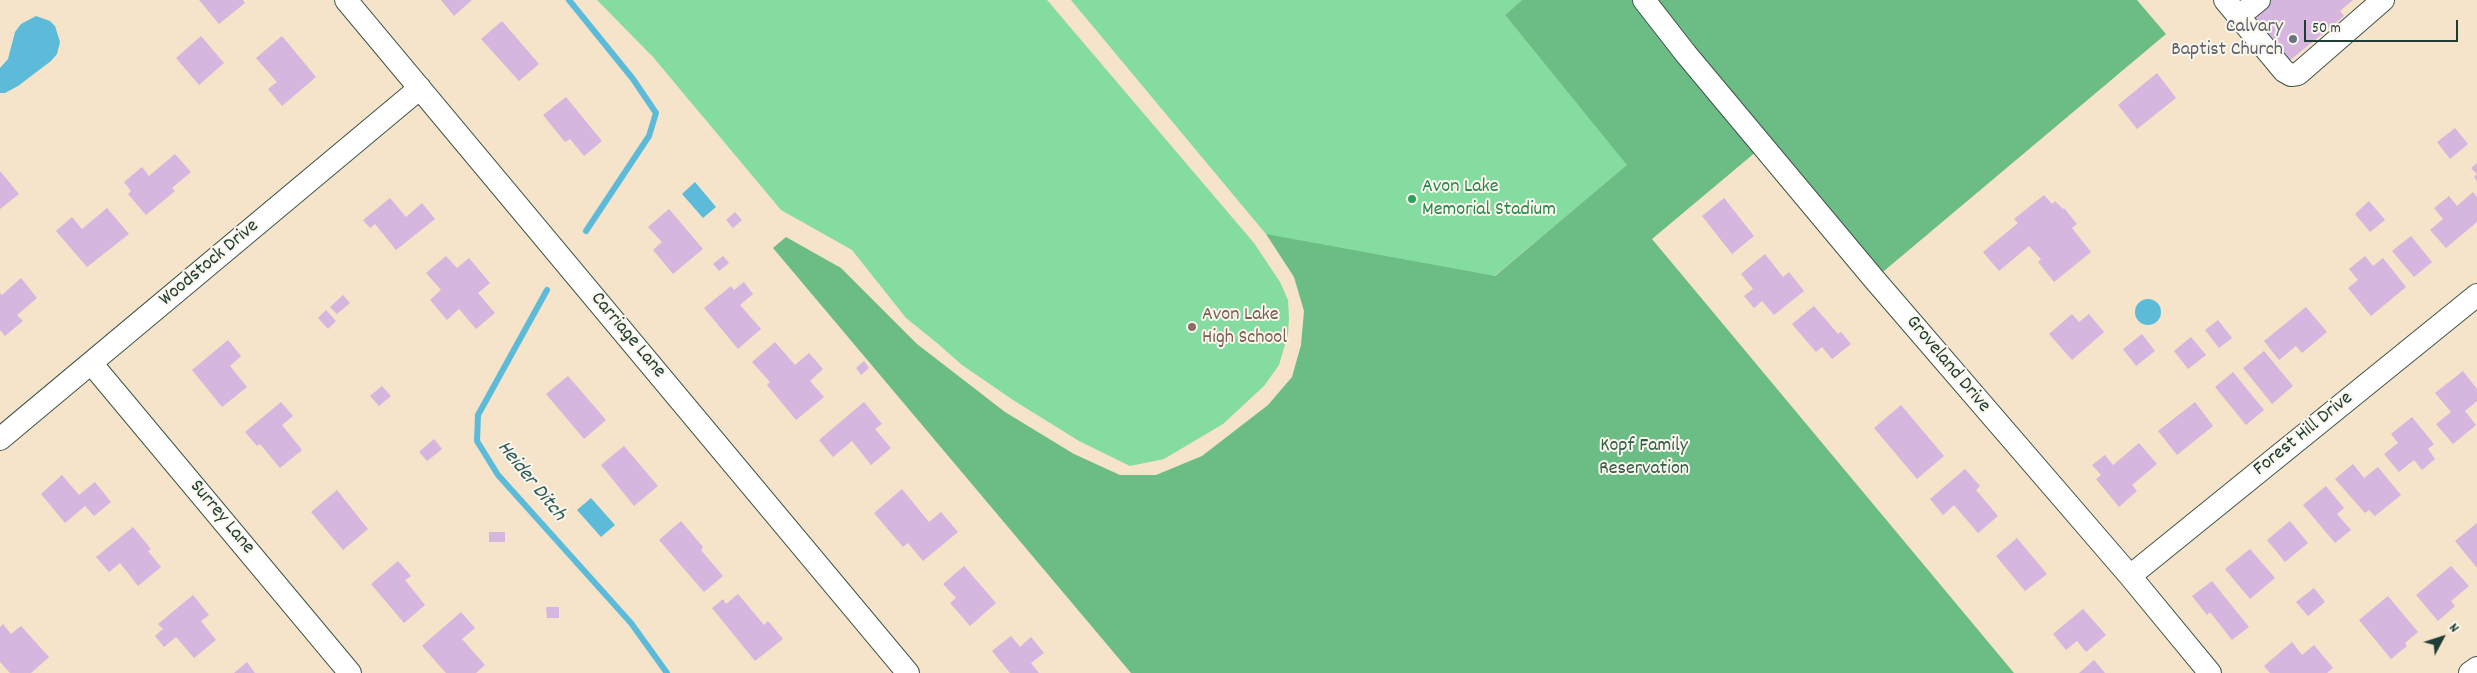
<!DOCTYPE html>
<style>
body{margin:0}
#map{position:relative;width:2477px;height:673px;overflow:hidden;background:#f5e3ca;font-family:Dekko,sans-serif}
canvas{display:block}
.north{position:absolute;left:2417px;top:613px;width:50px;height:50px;-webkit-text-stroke:4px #fbf7ec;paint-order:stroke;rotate:50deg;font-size:14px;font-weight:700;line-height:20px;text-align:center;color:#1f3d34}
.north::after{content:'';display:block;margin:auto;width:18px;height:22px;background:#1f3d34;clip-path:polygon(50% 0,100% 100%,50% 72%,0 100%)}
.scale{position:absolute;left:2304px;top:20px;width:154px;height:22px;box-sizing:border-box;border:2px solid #1f3d34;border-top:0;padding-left:6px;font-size:15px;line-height:18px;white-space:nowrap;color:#1f3d34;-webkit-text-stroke:4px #fbf7ec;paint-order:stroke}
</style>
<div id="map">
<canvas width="2477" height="673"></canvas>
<div class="north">N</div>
<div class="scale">50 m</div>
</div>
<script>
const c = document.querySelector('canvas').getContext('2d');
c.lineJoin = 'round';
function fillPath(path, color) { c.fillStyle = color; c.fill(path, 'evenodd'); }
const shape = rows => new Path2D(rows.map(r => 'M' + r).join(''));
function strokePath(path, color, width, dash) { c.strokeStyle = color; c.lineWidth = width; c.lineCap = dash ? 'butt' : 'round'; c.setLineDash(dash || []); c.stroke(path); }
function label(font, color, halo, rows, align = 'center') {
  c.font = font + ' Dekko,sans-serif'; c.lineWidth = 4; c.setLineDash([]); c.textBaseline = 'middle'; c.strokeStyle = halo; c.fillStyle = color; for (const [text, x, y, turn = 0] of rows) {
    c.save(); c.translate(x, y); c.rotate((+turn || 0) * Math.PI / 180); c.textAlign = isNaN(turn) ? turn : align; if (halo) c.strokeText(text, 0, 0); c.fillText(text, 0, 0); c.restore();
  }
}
fillPath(shape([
 [597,0,1047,0,1254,243,1280,282,1288,300,1289,318,1288,334,1279,365,1264,386,1223,424,1164,459,1130,466,1079,441,1013,400,962,365,937,343,906,318,852,250,781,210,653,57],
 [1071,0,1522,0,1505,15,1628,165,1380,371]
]), '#85dca0');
fillPath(shape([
 [1522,0,1644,0,1763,146,1652,239,2014,673,1131,673,773,248,786,237,841,268,917,344,1005,412,1074,454,1120,475,1156,475,1202,456,1268,405,1292,377,1301,345,1304,311,1294,277,1266,234,1495,276,1627,165,1505,15],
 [1653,0,2137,0,2166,34,1878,276]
]), '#6cbc86');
fillPath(shape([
 [36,16,50,21,55,26,60,42,57,54,51,61,18,86,5,93,0,93,0,68,8,59,15,32,21,24],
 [695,182,716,207,703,218,682,194],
 '2135 312a13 13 0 1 1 26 0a13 13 0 1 1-26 0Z',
 [591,498,615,525,601,537,577,510]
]), '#5bbbd9');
strokePath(shape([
 [569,0,633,79,656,113,649,136,586,231],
 [547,290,478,415,477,441,498,475,631,623,667,673]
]), '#5bbbd9', 6);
fillPath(shape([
 [199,0,243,0,245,3,219,24],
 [441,0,472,0,454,16],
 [2271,0,2353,0,2340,11,2344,16,2288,62,2251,16],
 [502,21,539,64,519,81,481,39],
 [201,36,224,63,199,85,176,58],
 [282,36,316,77,282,106,268,89,277,82,256,58],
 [2157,73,2176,98,2137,129,2118,105],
 [566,97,602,141,584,156,570,139,565,142,543,115],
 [2455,128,2468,144,2450,159,2437,142],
 [175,154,191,172,172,188,175,191,146,215,128,194,131,191,124,182,142,167,149,176],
 [2477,163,2477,181,2474,177,2477,174,2471,168],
 [0,171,19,194,0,209],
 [2473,192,2477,197,2477,222,2446,248,2430,230,2443,219,2434,208,2449,196,2457,206],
 [2044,195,2052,204,2055,201,2063,209,2064,208,2077,224,2072,228,2091,252,2054,282,2038,262,2041,259,2029,246,1999,271,1983,252,2018,223,2014,219],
 [390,198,406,217,422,203,435,219,396,250,375,224,370,228,363,220],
 [1724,198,1754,236,1732,254,1702,216],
 [2369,201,2385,220,2370,232,2355,214],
 [107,208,129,234,87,267,56,231,72,217,82,229],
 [669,209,703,249,673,274,653,250,662,242,648,227],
 [735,212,742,220,733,228,726,220],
 [2411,236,2432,262,2414,277,2392,251],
 [1765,254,1783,277,1789,272,1804,291,1774,315,1762,301,1754,308,1744,296,1753,289,1741,274],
 [446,256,457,268,469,258,490,283,478,293,495,313,476,329,459,309,447,320,430,300,441,290,426,273],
 [723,256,729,263,719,271,713,264],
 [2365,256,2373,266,2383,258,2406,287,2371,316,2348,288,2358,280,2349,269],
 [21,278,37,298,17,315,23,321,5,336,0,330,0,293,2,295],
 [744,282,753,294,740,305,761,329,738,349,704,308,731,286,734,290],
 [343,295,350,303,337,314,330,307],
 [1814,306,1838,334,1841,332,1851,344,1832,359,1822,347,1816,352,1792,324],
 [2306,307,2327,332,2302,353,2296,346,2279,360,2264,341],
 [326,310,336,321,328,329,318,318],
 [2072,314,2079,322,2089,314,2104,332,2072,360,2049,334],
 [2218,320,2232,338,2219,348,2205,330],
 [2142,334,2155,351,2136,366,2123,349],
 [2191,337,2206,355,2188,369,2174,351],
 [228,340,241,356,230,366,247,387,222,407,192,370],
 [775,342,795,365,809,353,823,369,810,381,824,397,796,420,767,385,770,382,752,362],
 [2264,351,2293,386,2272,404,2243,368],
 [864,361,869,368,861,375,856,368],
 [2463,371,2477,389,2477,401,2465,411,2476,425,2453,444,2436,424,2451,412,2435,393],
 [2233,372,2264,410,2246,425,2215,387],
 [568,376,606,420,584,439,546,394],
 [382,386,391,396,379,406,370,396],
 [281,402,293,416,282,425,302,450,280,468,260,444,257,446,245,432],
 [864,402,882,424,875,429,891,448,871,465,852,441,833,457,819,440],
 [2195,402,2213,426,2177,455,2158,431],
 [1901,405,1944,456,1917,479,1874,428],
 [2412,417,2434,444,2428,449,2435,459,2422,470,2414,460,2399,472,2384,454,2398,443,2391,434],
 [434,439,442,449,427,461,419,452],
 [2139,443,2157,464,2132,485,2137,491,2119,507,2096,479,2101,475,2092,465,2105,455,2113,465],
 [624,446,658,486,634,506,601,465],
 [2353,464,2364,478,2378,467,2401,495,2375,516,2369,510,2365,513,2335,479],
 [1965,469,1980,486,1976,490,1998,516,1978,533,1954,505,1943,515,1930,499],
 [62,475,79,495,95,482,111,502,94,516,85,506,65,523,41,494],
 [2326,486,2344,508,2337,514,2351,530,2335,543,2303,505],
 [902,489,929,522,941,512,958,532,923,561,908,543,903,547,874,513],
 [337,490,368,529,343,550,311,512],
 [681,521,703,547,701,550,723,576,704,592,659,540],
 [2290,521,2308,543,2285,562,2267,540],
 [2477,523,2477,568,2455,541],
 [133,527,151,549,148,551,161,567,138,586,120,563,109,572,96,557],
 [489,532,505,532,505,542,489,542],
 [2017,538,2047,574,2025,591,1996,556],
 [2250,549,2275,578,2250,599,2225,569],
 [398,561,411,576,405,580,425,605,404,623,371,584],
 [964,566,996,603,970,626,950,603,956,598,943,584],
 [2451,566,2469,586,2451,601,2455,606,2438,621,2416,595],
 [2212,581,2249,627,2232,640,2210,612,2207,615,2192,596],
 [2314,588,2325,602,2308,616,2296,602],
 [738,594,764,625,768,621,783,639,755,661,712,608,723,599,726,604],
 [193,595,209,615,201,621,216,640,194,658,176,637,164,647,155,636,163,629,158,624],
 [2388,596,2418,632,2405,643,2407,646,2391,659,2359,620],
 [546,607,559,607,559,618,547,618],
 [2083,609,2106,635,2086,652,2077,641,2066,650,2053,634],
 [461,612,475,628,462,639,485,665,476,673,446,673,422,646],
 [3,624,11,634,21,626,49,657,31,673,10,673,0,662,0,627],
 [1011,636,1020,647,1031,637,1044,653,1031,663,1039,673,1010,673,992,651],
 [2292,642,2302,655,2314,645,2333,668,2327,673,2270,673,2264,666],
 [2094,660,2105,673,2079,673],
 [247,662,255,673,234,673]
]), '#d6b5de');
const minor = shape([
 [346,0,908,673],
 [1644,0,1686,54,1874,279,2130,576,2210,673],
 [2225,0,2284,71,2291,75,2298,74,2383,0],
 [2239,16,2259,0],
 [91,363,350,673],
 [0,439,420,88],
 [2130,576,2477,295],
 [2470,673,2477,668]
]);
strokePath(minor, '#3f564a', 24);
strokePath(minor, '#fff', 22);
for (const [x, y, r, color] of [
 [2293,39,5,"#6b7280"],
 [1412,199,5,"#2e9e5b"],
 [1192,327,5,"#8d6e63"]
]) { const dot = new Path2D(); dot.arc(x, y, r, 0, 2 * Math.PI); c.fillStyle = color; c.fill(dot); strokePath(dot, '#fbf7ec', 2); }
label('20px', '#5b616d', '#fbf7ec', [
 ["Calvary",2283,28],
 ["Baptist Church",2283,51]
], 'right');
label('20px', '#27864d', '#fbf7ec', [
 ["Avon Lake",1422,188],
 ["Memorial Stadium",1422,211]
], 'left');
label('20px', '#1f3d34', '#fbf7ec', [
 ["Woodstock Drive",210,264,-40],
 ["Carriage Lane",627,336,50],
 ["Groveland Drive",1947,365,50],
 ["Forest Hill Drive",2304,435,-39],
 ["Surrey Lane",221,518,50]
]);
label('20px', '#785e54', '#fbf7ec', [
 ["Avon Lake",1202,316],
 ["High School",1202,339]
], 'left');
label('20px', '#335d4a', '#fbf7ec', [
 ["Kopf Family",1644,447],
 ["Reservation",1644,470]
]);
label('italic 21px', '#2e5c5d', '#fbf7ec', [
 ["Heider Ditch",530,482,51]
]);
</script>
